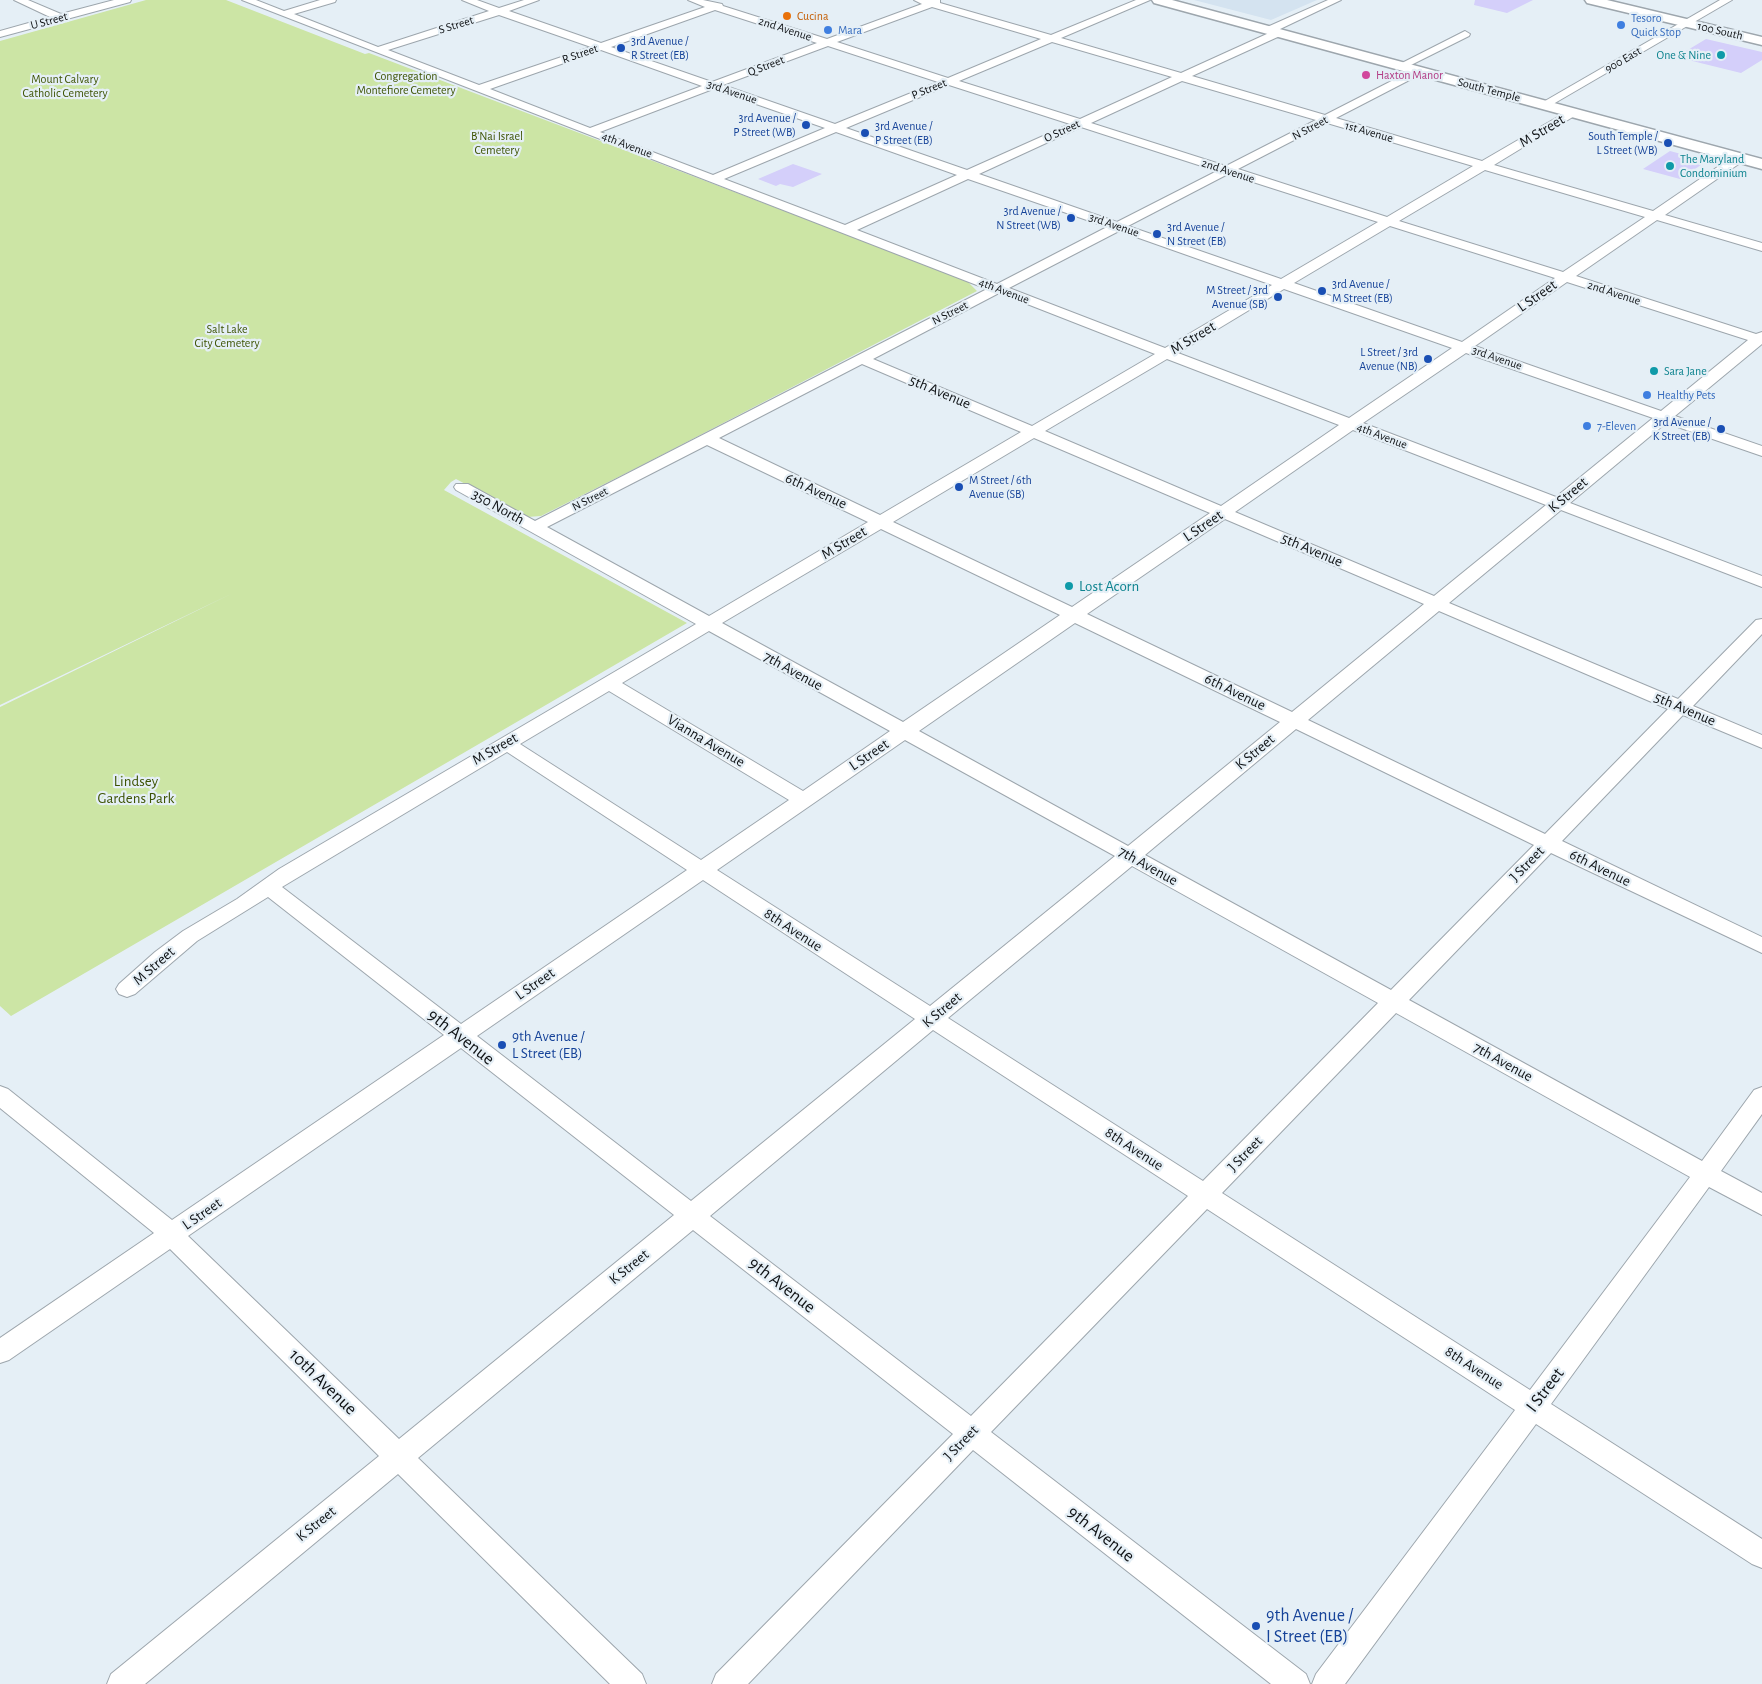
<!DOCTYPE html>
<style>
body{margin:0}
canvas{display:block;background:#e5eff6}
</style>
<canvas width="1762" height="1684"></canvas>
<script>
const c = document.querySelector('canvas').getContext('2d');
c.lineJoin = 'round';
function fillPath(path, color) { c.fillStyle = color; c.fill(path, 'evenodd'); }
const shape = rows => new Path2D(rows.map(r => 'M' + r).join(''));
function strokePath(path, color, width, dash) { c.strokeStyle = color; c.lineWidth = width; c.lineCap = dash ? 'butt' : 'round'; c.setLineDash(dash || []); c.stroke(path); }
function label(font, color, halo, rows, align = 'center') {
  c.font = font + ' "Alegreya Sans",sans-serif'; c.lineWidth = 4.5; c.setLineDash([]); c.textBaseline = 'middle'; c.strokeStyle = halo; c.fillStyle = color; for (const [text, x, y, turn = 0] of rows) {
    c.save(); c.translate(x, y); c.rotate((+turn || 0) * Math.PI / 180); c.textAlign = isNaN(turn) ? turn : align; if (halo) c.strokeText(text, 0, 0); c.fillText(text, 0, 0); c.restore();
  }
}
fillPath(shape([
 [1194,0,1317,0,1271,20]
]), '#d4e3f0');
fillPath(shape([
 [146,0,226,0,365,54,369,53,966,280,977,291,652,460,541,516,527,517,456,479,451,482,444,490,687,623,11,1016,0,1006,0,707,233,593,0,705,0,41]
]), '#cce5a5');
fillPath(shape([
 [1475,0,1533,0,1507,13,1474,5],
 [1706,39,1762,52,1762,60,1741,73,1676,57],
 [1670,151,1707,161,1680,179,1643,169],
 [793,164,822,174,793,187,780,184,776,186,758,179]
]), '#d4cffa');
const minor = shape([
 [14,0,28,0,61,14,114,0,131,0,130,2,0,37,0,31,50,17,14,0],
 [242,0,256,0,284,11,320,0,336,0,335,2,294,14,378,47,489,11,462,0,477,0,499,8,524,0,539,0,509,11,601,43,705,7,688,0,703,0,722,4,723,6,827,39,922,4,914,0,940,0,940,3,1051,35,1136,0,1150,0,1061,38,1181,73,1269,33,1265,32,1264,30,1265,28,1328,0,1341,0,1278,30,1282,31,1283,33,1282,35,1192,76,1325,115,1415,69,1423,69,1424,71,1423,73,1336,118,1482,161,1568,111,1576,111,1578,113,1576,115,1494,165,1653,211,1735,155,1743,155,1745,158,1743,161,1665,215,1762,243,1762,251,1657,220,1576,276,1756,334,1762,332,1762,344,1675,416,1762,446,1762,456,1666,423,1570,503,1762,576,1762,587,1561,510,1449,603,1678,699,1756,620,1762,619,1762,634,1693,706,1762,735,1762,748,1683,715,1562,841,1762,937,1762,953,1551,853,1409,1000,1702,1161,1754,1090,1762,1087,1762,1114,1721,1171,1762,1193,1762,1215,1709,1187,1551,1404,1762,1539,1762,1568,1752,1564,1536,1424,1345,1684,1312,1684,1316,1674,1515,1410,1207,1209,991,1432,1306,1674,1310,1684,1271,1684,973,1450,748,1684,712,1684,716,1674,953,1434,693,1230,418,1458,642,1674,646,1684,610,1684,398,1474,145,1684,107,1684,111,1674,379,1456,170,1249,9,1360,0,1363,0,1338,154,1233,0,1108,0,1086,8,1089,172,1220,444,1035,268,897,197,941,135,994,127,997,119,994,116,989,119,984,155,952,183,931,237,899,279,869,696,624,456,490,454,487,456,484,468,484,535,521,987,289,242,0],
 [932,7,1041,39,948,78,837,42,932,7],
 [715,10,817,43,712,82,611,47,715,10],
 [499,15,591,47,479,85,388,50,499,15],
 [1052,42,1172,77,1080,119,959,81,1052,42],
 [828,46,938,82,835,124,723,85,828,46],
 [601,50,702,86,590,128,490,89,601,50],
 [1182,81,1316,120,1226,166,1091,123,1182,81],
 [949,85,1070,124,967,170,846,128,949,85],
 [713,89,825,128,713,175,600,132,713,89],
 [1327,123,1473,166,1387,217,1238,169,1327,123],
 [1081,127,1217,171,1117,222,979,174,1081,127],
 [836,132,957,175,845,225,724,179,836,132],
 [1485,170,1645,217,1563,272,1399,221,1485,170],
 [1228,174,1378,222,1281,279,1128,226,1228,174],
 [968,179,1107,227,997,284,857,230,968,179],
 [1390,226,1555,278,1462,342,1294,283,1390,226],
 [1119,231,1272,285,1165,348,1009,288,1119,231],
 [1567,282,1748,340,1661,411,1475,346,1567,282],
 [1284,289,1452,348,1349,418,1178,353,1284,289],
 [999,293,1155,354,1032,426,873,359,999,293],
 [1466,353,1653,418,1556,497,1363,423,1466,353],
 [1167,359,1339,425,1221,506,1045,431,1167,359],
 [862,364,1021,432,880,515,719,438,862,364],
 [1353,430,1546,505,1434,596,1235,512,1353,430],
 [1034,438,1210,513,1072,607,893,522,1034,438],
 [707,445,868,522,709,616,547,527,707,445],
 [1225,519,1424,604,1292,712,1087,614,1225,519],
 [881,529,1060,615,903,722,722,623,881,529],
 [1439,611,1668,709,1545,834,1308,720,1439,611],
 [1075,623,1280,722,1128,846,919,731,1075,623],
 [709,631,890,731,803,791,622,683,709,631],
 [609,691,789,800,701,860,520,744,609,691],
 [1296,729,1534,845,1391,990,1145,855,1296,729],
 [905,740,1115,856,930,1006,717,870,905,740],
 [507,752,687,870,461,1024,282,887,507,752],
 [1132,866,1378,1003,1203,1181,948,1018,1132,866],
 [703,880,915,1019,691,1201,477,1036,703,880],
 [1396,1013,1690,1177,1530,1390,1222,1193,1396,1013],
 [933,1030,1188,1196,971,1416,710,1216,933,1030],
 [461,1048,674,1215,399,1439,188,1236,461,1048],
 [1720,0,1732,0,1548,107,1540,107,1538,105,1720,0],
 [1465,31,1470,34,1469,36,1405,68,1401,69,1396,66,1465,31]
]);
const major = shape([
 [1152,0,1172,0,1762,159,1762,169,1154,3,1152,0],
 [1585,0,1607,0,1762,37,1762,45,1587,3,1585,0]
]);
strokePath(minor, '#9da6ad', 2);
strokePath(major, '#9da6ad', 3);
fillPath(minor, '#fff');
fillPath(major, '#fff');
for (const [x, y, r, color] of [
 [787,16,5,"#e8710a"],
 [1621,25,5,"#3f7fe0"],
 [828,30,5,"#3f7fe0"],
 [621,48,5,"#1a4fb4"],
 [1721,55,5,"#0f9aa8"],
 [1366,75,5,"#d1479c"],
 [806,125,5,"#1a4fb4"],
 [865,133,5,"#1a4fb4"],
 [1668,143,5,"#1a4fb4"],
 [1670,166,5,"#0f9aa8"],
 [1071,218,5,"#1a4fb4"],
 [1157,234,5,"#1a4fb4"],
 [1322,291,5,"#1a4fb4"],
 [1278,297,5,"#1a4fb4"],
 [1428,359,5,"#1a4fb4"],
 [1654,371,5,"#0f9aa8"],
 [1647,395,5,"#3f7fe0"],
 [1587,426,5,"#3f7fe0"],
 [1721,429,5,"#1a4fb4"],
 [959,487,5,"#1a4fb4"],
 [1069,586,5,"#0f9aa8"],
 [502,1045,5,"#1a4fb4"],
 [1256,1626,5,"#1a4fb4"]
]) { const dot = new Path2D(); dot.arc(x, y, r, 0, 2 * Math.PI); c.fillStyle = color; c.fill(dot); strokePath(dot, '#e5eff6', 2); }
label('12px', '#c56008', '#e5eff6', [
 ["Cucina",797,16]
], 'left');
label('12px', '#366cbe', '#e5eff6', [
 ["Tesoro",1631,18],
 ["Quick Stop",1631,32],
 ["Mara",838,30],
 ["Healthy Pets",1657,395],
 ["7-Eleven",1597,426]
], 'left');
label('12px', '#0f1215', '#e5eff6', [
 ["U Street",49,21,-15],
 ["S Street",456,25,-17],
 ["2nd Avenue",785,29,18],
 ["100 South",1720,31,13],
 ["R Street",580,54,-19],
 ["900 East",1623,60,-30],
 ["Q Street",766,66,-21],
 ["P Street",929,89,-22],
 ["South Temple",1489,90,15],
 ["3rd Avenue",732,92,19],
 ["N Street",1310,128,-28],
 ["O Street",1062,131,-25],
 ["1st Avenue",1369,132,16],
 ["4th Avenue",627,145,21],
 ["2nd Avenue",1228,171,18],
 ["3rd Avenue",1114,225,19],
 ["4th Avenue",1004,291,21],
 ["2nd Avenue",1614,293,18],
 ["N Street",950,313,-27],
 ["3rd Avenue",1497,358,19],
 ["4th Avenue",1382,436,21],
 ["N Street",590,499,-27]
]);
label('12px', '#164399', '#e5eff6', [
 ["3rd Avenue /",631,41,"left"],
 ["R Street (EB)",631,55,"left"],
 ["3rd Avenue /",796,118],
 ["P Street (WB)",796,132],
 ["3rd Avenue /",875,126,"left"],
 ["P Street (EB)",875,140,"left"],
 ["South Temple /",1658,136],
 ["L Street (WB)",1658,150],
 ["3rd Avenue /",1061,211],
 ["N Street (WB)",1061,225],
 ["3rd Avenue /",1167,227,"left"],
 ["N Street (EB)",1167,241,"left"],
 ["3rd Avenue /",1332,284,"left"],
 ["M Street (EB)",1332,298,"left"],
 ["M Street / 3rd",1268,290],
 ["Avenue (SB)",1268,304],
 ["L Street / 3rd",1418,352],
 ["Avenue (NB)",1418,366],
 ["3rd Avenue /",1711,422],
 ["K Street (EB)",1711,436],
 ["M Street / 6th",969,480,"left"],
 ["Avenue (SB)",969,494,"left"]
], 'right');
label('12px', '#0d838f', '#e5eff6', [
 ["One & Nine",1711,55,"right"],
 ["The Maryland",1680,159],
 ["Condominium",1680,173],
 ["Sara Jane",1664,371]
], 'left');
label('12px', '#b23c85', '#e5eff6', [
 ["Haxton Manor",1376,75]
], 'left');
label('12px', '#3d5303', '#e5eff6', [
 ["Congregation",406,76],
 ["Montefiore Cemetery",406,90],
 ["Mount Calvary",65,79],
 ["Catholic Cemetery",65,93],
 ["B'Nai Israel",497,136],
 ["Cemetery",497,150],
 ["Salt Lake",227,329],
 ["City Cemetery",227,343]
]);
label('15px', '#0f1215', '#e5eff6', [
 ["M Street",1542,131,-31],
 ["L Street",1537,296,-35],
 ["M Street",1193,338,-31],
 ["5th Avenue",940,392,23],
 ["6th Avenue",816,491,25],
 ["K Street",1568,495,-40],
 ["350 North",498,507,29],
 ["L Street",1203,526,-34],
 ["M Street",844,543,-31],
 ["5th Avenue",1312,550,23],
 ["7th Avenue",793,671,29],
 ["6th Avenue",1235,692,26],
 ["5th Avenue",1685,709,23],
 ["Vianna Avenue",706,741,31],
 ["M Street",495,749,-30],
 ["K Street",1255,752,-40],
 ["L Street",869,755,-34],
 ["J Street",1527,864,-46],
 ["7th Avenue",1148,866,29],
 ["6th Avenue",1600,868,26],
 ["8th Avenue",793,930,33],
 ["M Street",154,966,-41],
 ["L Street",535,984,-35],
 ["K Street",942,1010,-40],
 ["7th Avenue",1503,1062,29],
 ["8th Avenue",1134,1149,33],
 ["J Street",1245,1154,-46],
 ["L Street",202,1214,-35],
 ["K Street",629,1267,-39],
 ["8th Avenue",1474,1368,33],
 ["J Street",961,1443,-46],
 ["K Street",316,1524,-39]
]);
label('15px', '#0d838f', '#e5eff6', [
 ["Lost Acorn",1079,586]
], 'left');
label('15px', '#3d5303', '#e5eff6', [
 ["Lindsey",136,781],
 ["Gardens Park",136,798]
]);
label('15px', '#164399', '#e5eff6', [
 ["9th Avenue /",512,1036],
 ["L Street (EB)",512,1053]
], 'left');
label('18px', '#0f1215', '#e5eff6', [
 ["9th Avenue",461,1037,38],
 ["9th Avenue",782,1285,38],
 ["10th Avenue",323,1382,44],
 ["I Street",1545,1390,-53],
 ["9th Avenue",1101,1534,38]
]);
label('18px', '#164399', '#e5eff6', [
 ["9th Avenue /",1266,1616],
 ["I Street (EB)",1266,1637]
], 'left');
</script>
